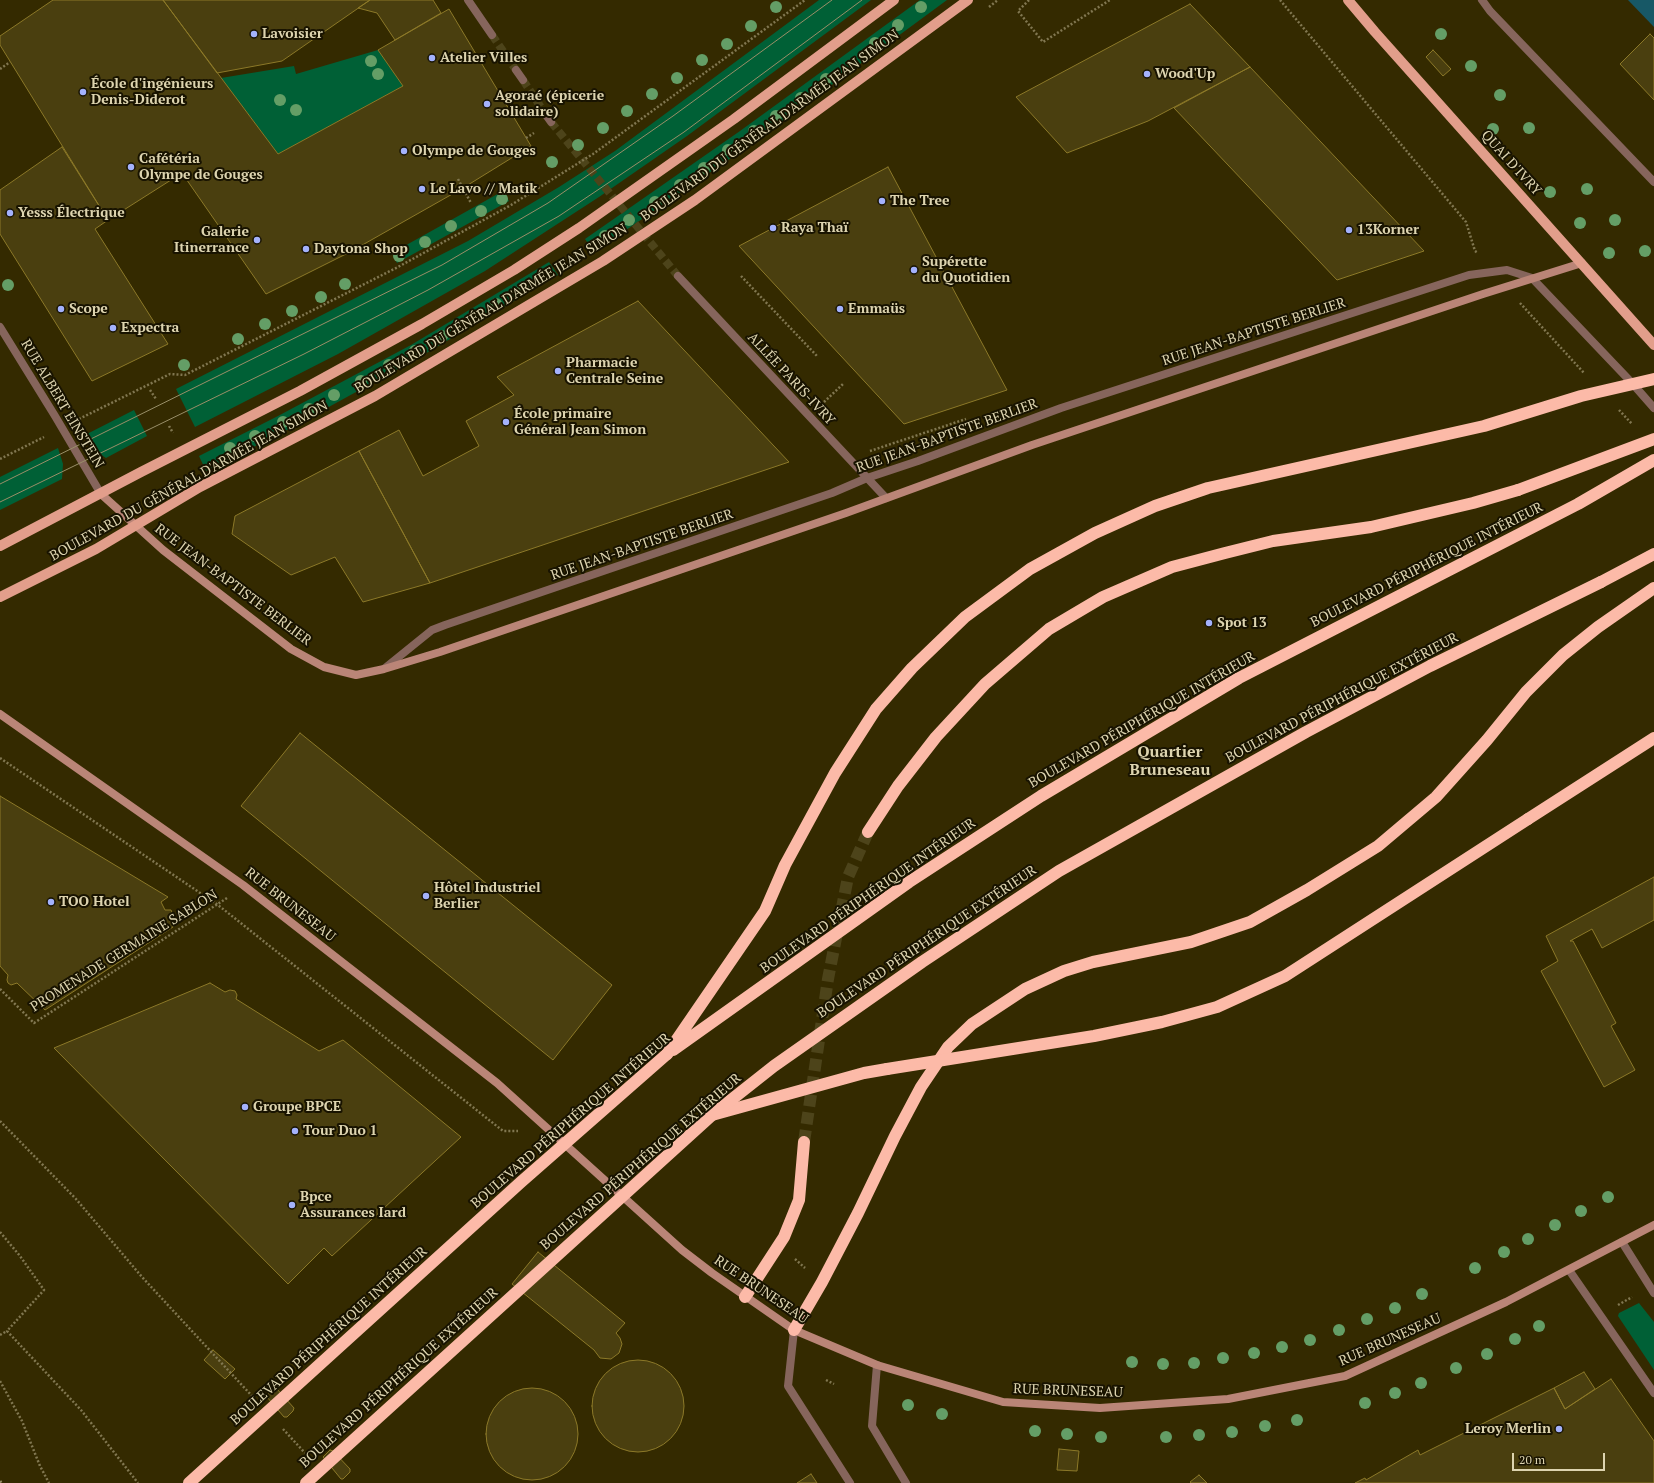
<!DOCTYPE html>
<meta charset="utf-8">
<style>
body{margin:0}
#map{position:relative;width:1654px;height:1483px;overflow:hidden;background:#342a00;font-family:"PT Serif",serif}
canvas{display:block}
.scale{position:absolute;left:1512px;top:1453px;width:93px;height:18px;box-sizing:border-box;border:2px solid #ddd4af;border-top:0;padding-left:5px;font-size:12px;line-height:14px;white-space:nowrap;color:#ddd4af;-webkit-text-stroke:3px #181300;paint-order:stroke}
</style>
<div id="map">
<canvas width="1654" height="1483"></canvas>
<div class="scale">20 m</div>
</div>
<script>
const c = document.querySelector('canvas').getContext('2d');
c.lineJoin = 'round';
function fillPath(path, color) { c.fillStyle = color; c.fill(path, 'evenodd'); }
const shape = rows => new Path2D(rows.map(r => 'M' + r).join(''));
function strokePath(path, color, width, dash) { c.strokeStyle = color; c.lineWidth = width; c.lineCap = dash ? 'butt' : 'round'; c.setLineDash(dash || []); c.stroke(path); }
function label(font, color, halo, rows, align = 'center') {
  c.font = font + ' "PT Serif",serif'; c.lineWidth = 4; c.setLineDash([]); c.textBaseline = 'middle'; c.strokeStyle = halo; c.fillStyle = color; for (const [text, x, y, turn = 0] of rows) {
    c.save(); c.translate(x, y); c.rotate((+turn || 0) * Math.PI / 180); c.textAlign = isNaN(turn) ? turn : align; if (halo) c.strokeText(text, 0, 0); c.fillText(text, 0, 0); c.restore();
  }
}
fillPath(shape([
 [819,0,871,0,687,136,599,197,485,271,338,354,195,427,176,389,468,241,559,187,615,151],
 [920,0,947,0,750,145,594,252,585,239,740,131],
 [378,50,403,86,278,154,221,78,294,66,296,74],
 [503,191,509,201,397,263,392,253],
 [549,262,558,275,418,358,285,431,206,471,199,456,278,416,411,345],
 [134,410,147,436,106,458,103,456,90,444,85,435],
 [58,448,63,464,62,479,0,510,0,477],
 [1639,1303,1654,1322,1654,1370,1618,1316,1619,1313]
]), '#006036');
fillPath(shape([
 [1628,0,1654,0,1654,27]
]), '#175866');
const building = shape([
 [53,0,163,0,278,154,403,86,378,50,449,9,531,146,463,188,350,252,266,294,182,173,108,220,0,45,0,36,53,0],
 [163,0,370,0,282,61,217,73,163,0],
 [370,0,433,0,441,13,395,40,377,13,358,8,370,0],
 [1190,4,1250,67,1148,121,1067,153,1016,97,1190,4],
 [1650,34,1654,38,1654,100,1620,64,1650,34],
 [1433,50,1451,69,1443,76,1426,57,1433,50],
 [1250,67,1424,251,1337,280,1174,108,1250,67],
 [62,147,108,220,95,229,168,344,92,381,0,234,0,190,62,147],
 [888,167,1007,390,904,424,739,246,888,167],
 [638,301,789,462,430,583,359,451,399,430,423,476,479,446,466,421,514,395,497,377,638,301],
 [359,451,430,583,363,602,335,557,291,575,232,534,235,516,359,451],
 [300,733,612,985,553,1060,241,806,300,733],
 [0,796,168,897,161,902,165,910,171,910,173,915,173,918,170,921,173,927,45,1010,17,983,11,985,8,983,7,980,8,975,0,966,0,796],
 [1654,877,1654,920,1602,948,1592,929,1570,941,1573,941,1616,1023,1611,1026,1635,1070,1604,1087,1541,971,1558,961,1546,936,1654,877],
 [210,983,225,992,230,990,235,991,237,995,236,999,319,1051,343,1040,461,1137,332,1256,324,1248,288,1284,54,1048,210,983],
 [538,1252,625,1323,616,1333,620,1338,622,1344,619,1353,611,1359,600,1358,594,1350,512,1284,538,1252],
 [213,1350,235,1369,225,1379,204,1360,213,1350],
 '592 1406a46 46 0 1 1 92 0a46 46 0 1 1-92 0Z',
 [1584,1372,1595,1389,1565,1409,1554,1388,1584,1372],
 [1611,1379,1654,1441,1654,1483,1355,1483,1365,1478,1366,1480,1418,1450,1420,1455,1554,1388,1565,1409,1611,1379],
 '486 1434a46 46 0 1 1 92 0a46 46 0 1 1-92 0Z',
 [274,1389,277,1389,294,1408,293,1411,287,1417,284,1417,267,1397,267,1395,274,1389],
 [1059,1449,1079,1451,1077,1471,1057,1470,1059,1449],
 [330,1450,333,1451,350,1469,350,1472,343,1479,341,1479,323,1457,330,1450],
 [811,1474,817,1483,797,1483,811,1474],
 [1199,1475,1207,1483,1191,1483,1190,1482,1199,1475]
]);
fillPath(building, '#4a3f0f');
strokePath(building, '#8c7928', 1);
strokePath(shape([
 [492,35,516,70],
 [523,80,546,115],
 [551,122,678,276]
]), '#4d441a', 8, [8, 4]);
strokePath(shape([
 [804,1142,828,979,848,877,868,832]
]), '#4d441a', 12, [12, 6]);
strokePath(shape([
 [1029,0,1018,11,1043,42,1110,0],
 [1280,0,1466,222,1475,251,1478,253],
 [989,7,998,0],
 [0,69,10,62],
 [526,138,534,133],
 [458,179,471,203],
 [741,276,817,356],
 [1520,303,1584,373],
 [150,390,156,399],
 [824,402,843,384],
 [1619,410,1632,424],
 [79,419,170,374,185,375,398,267,511,205,593,154,805,0],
 [169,426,173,433],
 [870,451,966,419],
 [0,459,44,437],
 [0,758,218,905,503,1131,518,1131],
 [0,989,34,1023,227,898],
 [0,1121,76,1199,142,1277,252,1396],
 [0,1232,20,1256,44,1290,7,1331,81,1410,138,1483],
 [795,1259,805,1268],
 [1618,1305,1632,1297],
 [0,1335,7,1331],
 [826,1380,834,1384],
 [0,1381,22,1421,40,1466,49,1483],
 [283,1429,305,1453]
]), '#817750', 2.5, [2, 2]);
strokePath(shape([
 [1482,0,1490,11,1654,182],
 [385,668,432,630,445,625,832,493,867,478,918,461,1061,408,1469,275,1507,270,1532,278,1632,383,1654,408],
 [794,1330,788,1386,850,1483],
 [877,1365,872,1426,906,1483]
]), '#86655c', 8);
strokePath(shape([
 [468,0,492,35],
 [516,70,523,80],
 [546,115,551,122],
 [678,276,886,498],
 [0,327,55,416,101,494],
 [1622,1242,1654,1293],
 [1569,1270,1654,1393]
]), '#86655c', 8);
strokePath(shape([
 [101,494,163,550,291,649,324,667,356,675,384,669,440,652,846,513,1032,445,1483,294,1582,263],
 [0,714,243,885,497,1083,682,1250,712,1273,794,1330,877,1365,1003,1402,1100,1408,1228,1399,1345,1376,1506,1302,1654,1225]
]), '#ba8577', 8);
strokePath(shape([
 [1348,0,1375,32,1654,345],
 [0,546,141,472,300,391,422,324,514,270,579,228,734,119,894,0],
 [0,597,96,549,200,487,375,396,603,261,695,200,968,0]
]), '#e29e8b', 10);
strokePath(shape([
 [1601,582,1654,554],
 [1528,819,1654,738],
 [868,832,898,786,936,737,985,684,1049,629,1103,597,1172,567,1225,553,1273,541,1371,527,1473,503,1518,490],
 [673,1050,909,882,1041,796,1239,678,1578,504,1654,460],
 [667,1054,765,911,785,865,835,773,876,709,912,668,965,617,1030,569,1095,533,1155,506,1208,488,1484,426,1581,396,1654,379],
 [712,1115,864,1073,887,1069],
 [745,1297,784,1237,799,1200,804,1142],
 [794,1330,822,1282,858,1213,895,1136,921,1087,948,1047,972,1024,1025,989,1064,971,1093,962,1191,942,1250,922,1307,890,1378,846,1436,797,1487,740,1526,692,1563,655,1598,627,1654,588]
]), '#fcbaa8', 12);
strokePath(shape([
 [0,484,442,265,548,203,673,116,832,0],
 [0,502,304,354,428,290,559,216,684,132,862,0]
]), '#998f68', 1);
strokePath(shape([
 [0,1481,1,1483]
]), '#998f68', 3, [2, 4]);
strokePath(shape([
 [1518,490,1654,439],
 [887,1069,1094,1036,1162,1022,1217,1007,1285,976,1528,819],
 [189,1483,521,1182,667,1054],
 [306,1483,712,1115,774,1066,922,962,1059,871,1306,732,1430,666,1601,582]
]), '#fcbaa8', 12);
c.fillStyle = '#649e66';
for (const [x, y] of [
 [776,7],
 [921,7],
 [898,25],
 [751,26],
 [1441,34],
 [875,43],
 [727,44],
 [702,60],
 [371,61],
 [1471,66],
 [378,74],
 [677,78],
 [826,79],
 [652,94],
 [1500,95],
 [801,98],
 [280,100],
 [296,110],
 [627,111],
 [776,116],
 [603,128],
 [1529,128],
 [1493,129],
 [754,131],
 [578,145],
 [728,150],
 [552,162],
 [704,168],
 [680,185],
 [1587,189],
 [1550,192],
 [502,199],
 [655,202],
 [481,211],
 [629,220],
 [1615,220],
 [1580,223],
 [451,226],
 [605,236],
 [425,242],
 [1645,251],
 [1609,253],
 [399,256],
 [345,284],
 [8,285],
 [523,288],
 [321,297],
 [496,304],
 [292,311],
 [473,317],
 [265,324],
 [442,336],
 [238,339],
 [415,351],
 [184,365],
 [389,365],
 [361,381],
 [334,395],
 [309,409],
 [283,422],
 [255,436],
 [230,448],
 [1608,1197],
 [1581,1211],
 [1555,1225],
 [1528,1239],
 [1504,1252],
 [1475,1268],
 [1422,1294],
 [1395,1308],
 [1367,1319],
 [1539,1326],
 [1339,1330],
 [1515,1339],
 [1310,1340],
 [1282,1347],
 [1254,1353],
 [1487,1354],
 [1223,1358],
 [1132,1362],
 [1194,1363],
 [1163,1364],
 [1456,1368],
 [1421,1383],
 [1395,1393],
 [1365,1403],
 [908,1405],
 [942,1414],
 [1297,1420],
 [1265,1426],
 [1035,1431],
 [1232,1432],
 [1067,1434],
 [1199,1435],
 [1101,1437],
 [1166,1437]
]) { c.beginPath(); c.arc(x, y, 6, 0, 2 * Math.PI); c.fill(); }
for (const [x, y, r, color] of [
 [254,34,4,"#a4b2fc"],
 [432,58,4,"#a4b2fc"],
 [1147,74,4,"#a4b2fc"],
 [83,92,4,"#a4b2fc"],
 [487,104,4,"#a4b2fc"],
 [404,151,4,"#a4b2fc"],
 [131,167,4,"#a4b2fc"],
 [422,189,4,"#a4b2fc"],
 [882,201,4,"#a4b2fc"],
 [10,213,4,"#a4b2fc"],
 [773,228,4,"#a4b2fc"],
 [1349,230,4,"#a4b2fc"],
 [257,240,4,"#a4b2fc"],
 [306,249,4,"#a4b2fc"],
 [914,270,4,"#a4b2fc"],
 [61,309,4,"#a4b2fc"],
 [840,309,4,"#a4b2fc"],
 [113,328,4,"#a4b2fc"],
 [558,371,4,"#a4b2fc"],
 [506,422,4,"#a4b2fc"],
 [1209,623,4,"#a4b2fc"],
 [426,896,4,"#a4b2fc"],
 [51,902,4,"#a4b2fc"],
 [245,1107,4,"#a4b2fc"],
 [295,1131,4,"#a4b2fc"],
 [292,1205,4,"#a4b2fc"],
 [1559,1429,4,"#a4b2fc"]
]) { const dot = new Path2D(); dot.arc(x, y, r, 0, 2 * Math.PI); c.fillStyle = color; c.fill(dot); strokePath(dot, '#181300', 1.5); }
label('bold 14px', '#ddd4af', '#181300', [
 ["Lavoisier",262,34],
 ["Atelier Villes",440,58],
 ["Wood'Up",1155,74],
 ["École d'ingénieurs",91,84],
 ["Denis-Diderot",91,100],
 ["Agoraé (épicerie",495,96],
 ["solidaire)",495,112],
 ["Olympe de Gouges",412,151],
 ["Cafétéria",139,159],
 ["Olympe de Gouges",139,175],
 ["Le Lavo // Matik",430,189],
 ["The Tree",890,201],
 ["Yesss Électrique",18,213],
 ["Raya Thaï",781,228],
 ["13Korner",1357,230],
 ["Galerie",249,232,"right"],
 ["Itinerrance",249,248,"right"],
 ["Daytona Shop",314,249],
 ["Supérette",922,262],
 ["du Quotidien",922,278],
 ["Scope",69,309],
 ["Emmaüs",848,309],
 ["Expectra",121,328],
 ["Pharmacie",566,363],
 ["Centrale Seine",566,379],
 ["École primaire",514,414],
 ["Général Jean Simon",514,430],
 ["Spot 13",1217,623],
 ["Hôtel Industriel",434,888],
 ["Berlier",434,904],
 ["TOO Hotel",59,902],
 ["Groupe BPCE",253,1107],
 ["Tour Duo 1",303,1131],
 ["Bpce",300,1197],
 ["Assurances Iard",300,1213],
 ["Leroy Merlin",1551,1429,"right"]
], 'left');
label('14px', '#ddd4af', '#181300', [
 ["BOULEVARD DU GÉNÉRAL D'ARMÉE JEAN SIMON",770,126,-36],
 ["QUAI D'IVRY",1511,163,48],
 ["BOULEVARD DU GÉNÉRAL D'ARMÉE JEAN SIMON",491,309,-31],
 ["RUE JEAN-BAPTISTE BERLIER",1254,332,-18],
 ["ALLÉE PARIS-IVRY",791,379,47],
 ["RUE ALBERT EINSTEIN",62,404,59],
 ["RUE JEAN-BAPTISTE BERLIER",947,436,-20],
 ["BOULEVARD DU GÉNÉRAL D'ARMÉE JEAN SIMON",189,481,-29],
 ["RUE JEAN-BAPTISTE BERLIER",642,545,-19],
 ["BOULEVARD PÉRIPHÉRIQUE INTÉRIEUR",1427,565,-27],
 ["RUE JEAN-BAPTISTE BERLIER",233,585,37],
 ["BOULEVARD PÉRIPHÉRIQUE EXTÉRIEUR",1342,698,-28],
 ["BOULEVARD PÉRIPHÉRIQUE INTÉRIEUR",1142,720,-30],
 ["BOULEVARD PÉRIPHÉRIQUE INTÉRIEUR",868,896,-35],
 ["RUE BRUNESEAU",290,905,38],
 ["BOULEVARD PÉRIPHÉRIQUE EXTÉRIEUR",927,942,-34],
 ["PROMENADE GERMAINE SABLON",124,951,-32],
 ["BOULEVARD PÉRIPHÉRIQUE INTÉRIEUR",571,1121,-41],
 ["BOULEVARD PÉRIPHÉRIQUE EXTÉRIEUR",641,1162,-41],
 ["RUE BRUNESEAU",761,1290,34],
 ["BOULEVARD PÉRIPHÉRIQUE INTÉRIEUR",329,1336,-42],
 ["RUE BRUNESEAU",1390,1340,-24],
 ["BOULEVARD PÉRIPHÉRIQUE EXTÉRIEUR",399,1378,-42],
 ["RUE BRUNESEAU",1068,1391,2]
]);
label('bold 16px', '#ddd4af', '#181300', [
 ["Quartier",1170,752],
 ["Bruneseau",1170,770]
]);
</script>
